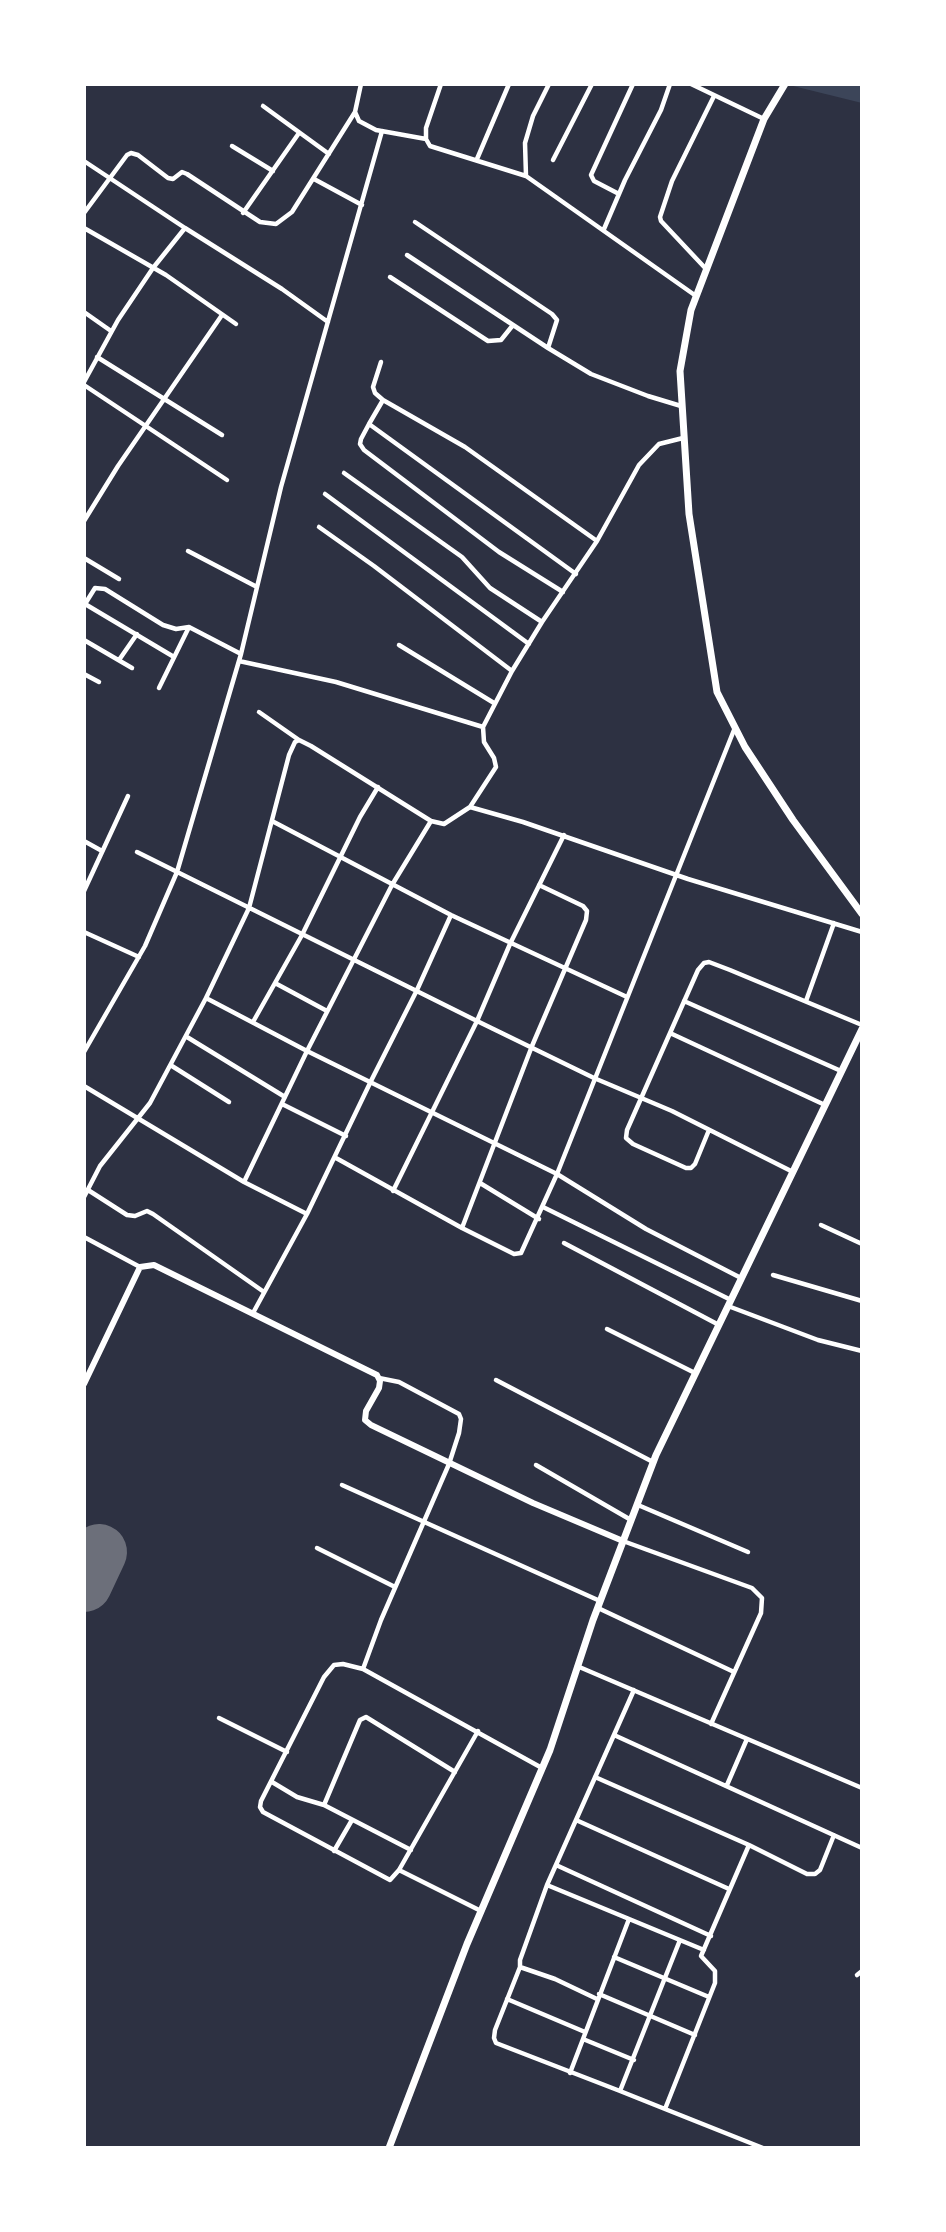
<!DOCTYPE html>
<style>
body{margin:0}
#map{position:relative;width:946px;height:2232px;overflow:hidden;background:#2d3142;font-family:Georgia,serif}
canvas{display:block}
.frame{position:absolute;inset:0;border:86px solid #fff;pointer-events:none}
</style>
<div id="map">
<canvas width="946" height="2232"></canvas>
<div class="frame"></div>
</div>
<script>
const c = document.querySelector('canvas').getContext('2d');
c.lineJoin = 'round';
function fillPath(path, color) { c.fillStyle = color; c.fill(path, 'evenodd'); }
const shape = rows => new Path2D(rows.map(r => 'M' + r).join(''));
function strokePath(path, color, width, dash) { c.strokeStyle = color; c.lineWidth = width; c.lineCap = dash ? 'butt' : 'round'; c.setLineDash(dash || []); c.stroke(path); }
fillPath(shape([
 [785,84,862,84,862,103]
]), '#3c4559');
strokePath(shape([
 [84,1584,99,1552]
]), '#6c6f7a', 56);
strokePath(shape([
 [361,84,355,112,359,121,376,130,426,139],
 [441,84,426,128,426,139,430,146,526,176,696,296],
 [691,84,764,119],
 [263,106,329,154],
 [232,146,273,171],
 [477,159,509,84],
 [553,160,592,84],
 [84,161,185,228,282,289,328,322],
 [526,176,525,143,533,116,549,84],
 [314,179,362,205],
 [619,194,594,181,591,175,633,84],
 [84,213,127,155,131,153,138,155,168,178,173,179,182,172,187,174,260,222,276,224,292,212,355,112],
 [243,213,299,133],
 [415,222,552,314,557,320,548,348],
 [84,228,166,275,236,324],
 [604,229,625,180,661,110,670,84],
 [407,255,548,348,591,374,648,396,681,406],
 [707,270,661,221,660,217,672,181,714,96],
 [390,277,488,341,501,340,513,325],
 [84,312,111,331],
 [97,357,222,435],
 [381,362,373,387,375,393,383,400,369,424,576,574],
 [84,382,118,320,153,268,185,228],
 [84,385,227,480],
 [383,400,465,447,597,541],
 [369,424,361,439,360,444,364,450,499,552,563,592],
 [344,473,462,557,490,588,542,622],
 [325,494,529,644],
 [84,521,118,466,222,315],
 [319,527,374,566,512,671],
 [188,551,257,587],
 [84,558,119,579],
 [85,604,95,588,105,589,163,625,176,629,189,627,241,654],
 [85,604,174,657],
 [84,640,132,668],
 [399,645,494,703],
 [119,660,137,634],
 [239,661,336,682,483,727],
 [84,674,99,682],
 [159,688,189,627],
 [259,712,299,740],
 [470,807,496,767,494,758,484,742,483,727,512,671,542,622,597,541,639,465,659,444,683,438],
 [272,821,451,915,627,997],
 [431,821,311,746,299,740,295,742,289,755,249,908,206,998,307,1051,557,1174,646,1229,741,1278],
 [84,841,102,851],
 [137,852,477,1021,594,1078,672,1111,793,1172],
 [84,891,128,796],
 [84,932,139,957],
 [275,983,327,1011],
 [684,1001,841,1071],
 [806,1001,834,923],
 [253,1022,302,935,360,817,378,787],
 [670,1033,825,1105],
 [187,1037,285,1097],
 [84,1052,145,946,177,872,241,654,281,487,382,131],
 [172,1066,229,1102],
 [84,1086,244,1182,307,1214,371,1081,417,990,451,915],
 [282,1104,346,1136],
 [709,1130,695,1164,691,1168,686,1168,633,1144,626,1138,627,1130,698,970,704,963,709,962,730,970,862,1025],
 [336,1158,462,1228,514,1254,521,1253,557,1174,734,730],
 [244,1182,307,1051,392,885,431,821,444,824,470,807,523,822,688,879,862,932],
 [480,1183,539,1219],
 [88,1190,127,1215,135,1216,147,1211,153,1214,264,1292],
 [393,1191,477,1021,510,944,564,835],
 [84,1197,100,1166,150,1103,206,998],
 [543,1207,731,1300],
 [821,1225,862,1244],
 [462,1228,532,1046,586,920,587,911,583,906,539,885],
 [84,1237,140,1267],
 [564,1243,719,1325],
 [773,1275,862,1301],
 [728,1306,818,1340,862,1351],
 [253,1313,307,1214],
 [607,1329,695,1373],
 [379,1378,399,1382,459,1414,461,1419,459,1433,449,1464,381,1620,363,1669,343,1664,334,1665,324,1677,261,1801,260,1807,263,1812,390,1880,399,1870,478,1731],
 [496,1380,653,1462],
 [536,1465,631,1520],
 [342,1485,600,1601],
 [638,1505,748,1552],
 [623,1541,752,1588,762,1598,761,1613,711,1724],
 [317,1548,395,1587],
 [598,1608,734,1672],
 [577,1666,862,1788],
 [363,1669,542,1768],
 [634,1690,547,1885,704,1950],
 [219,1718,287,1752],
 [614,1735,862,1848],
 [595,1777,749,1845,807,1874,815,1874,820,1870,834,1835],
 [272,1782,297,1797,324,1805,411,1850],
 [727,1785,747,1739],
 [324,1805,360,1720,366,1717,455,1772],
 [576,1820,729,1889],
 [749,1845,701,1956,715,1971,715,1983,665,2109,763,2148],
 [334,1851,352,1820],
 [556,1865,711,1936],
 [399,1870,481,1911],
 [547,1885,520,1960,520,1967,495,2030,494,2038,496,2043,620,2091,680,1940],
 [614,1957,709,1997],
 [520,1967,555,1979,597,1999],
 [857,1975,862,1971],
 [599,1994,695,2035],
 [507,1999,585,2032],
 [583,2039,634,2060],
 [570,2073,629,1919],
 [620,2091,665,2109]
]), '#fff', 4.5);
strokePath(shape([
 [84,1384,140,1267,154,1265,377,1375,380,1381,379,1388,366,1411,365,1420,371,1425,533,1503,623,1541]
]), '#fff', 6);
strokePath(shape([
 [785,84,764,119,691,310,680,371,689,514,717,692,745,747,793,820,862,914],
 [389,2148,467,1944,550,1750,593,1620,656,1455,862,1029]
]), '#fff', 7);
</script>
